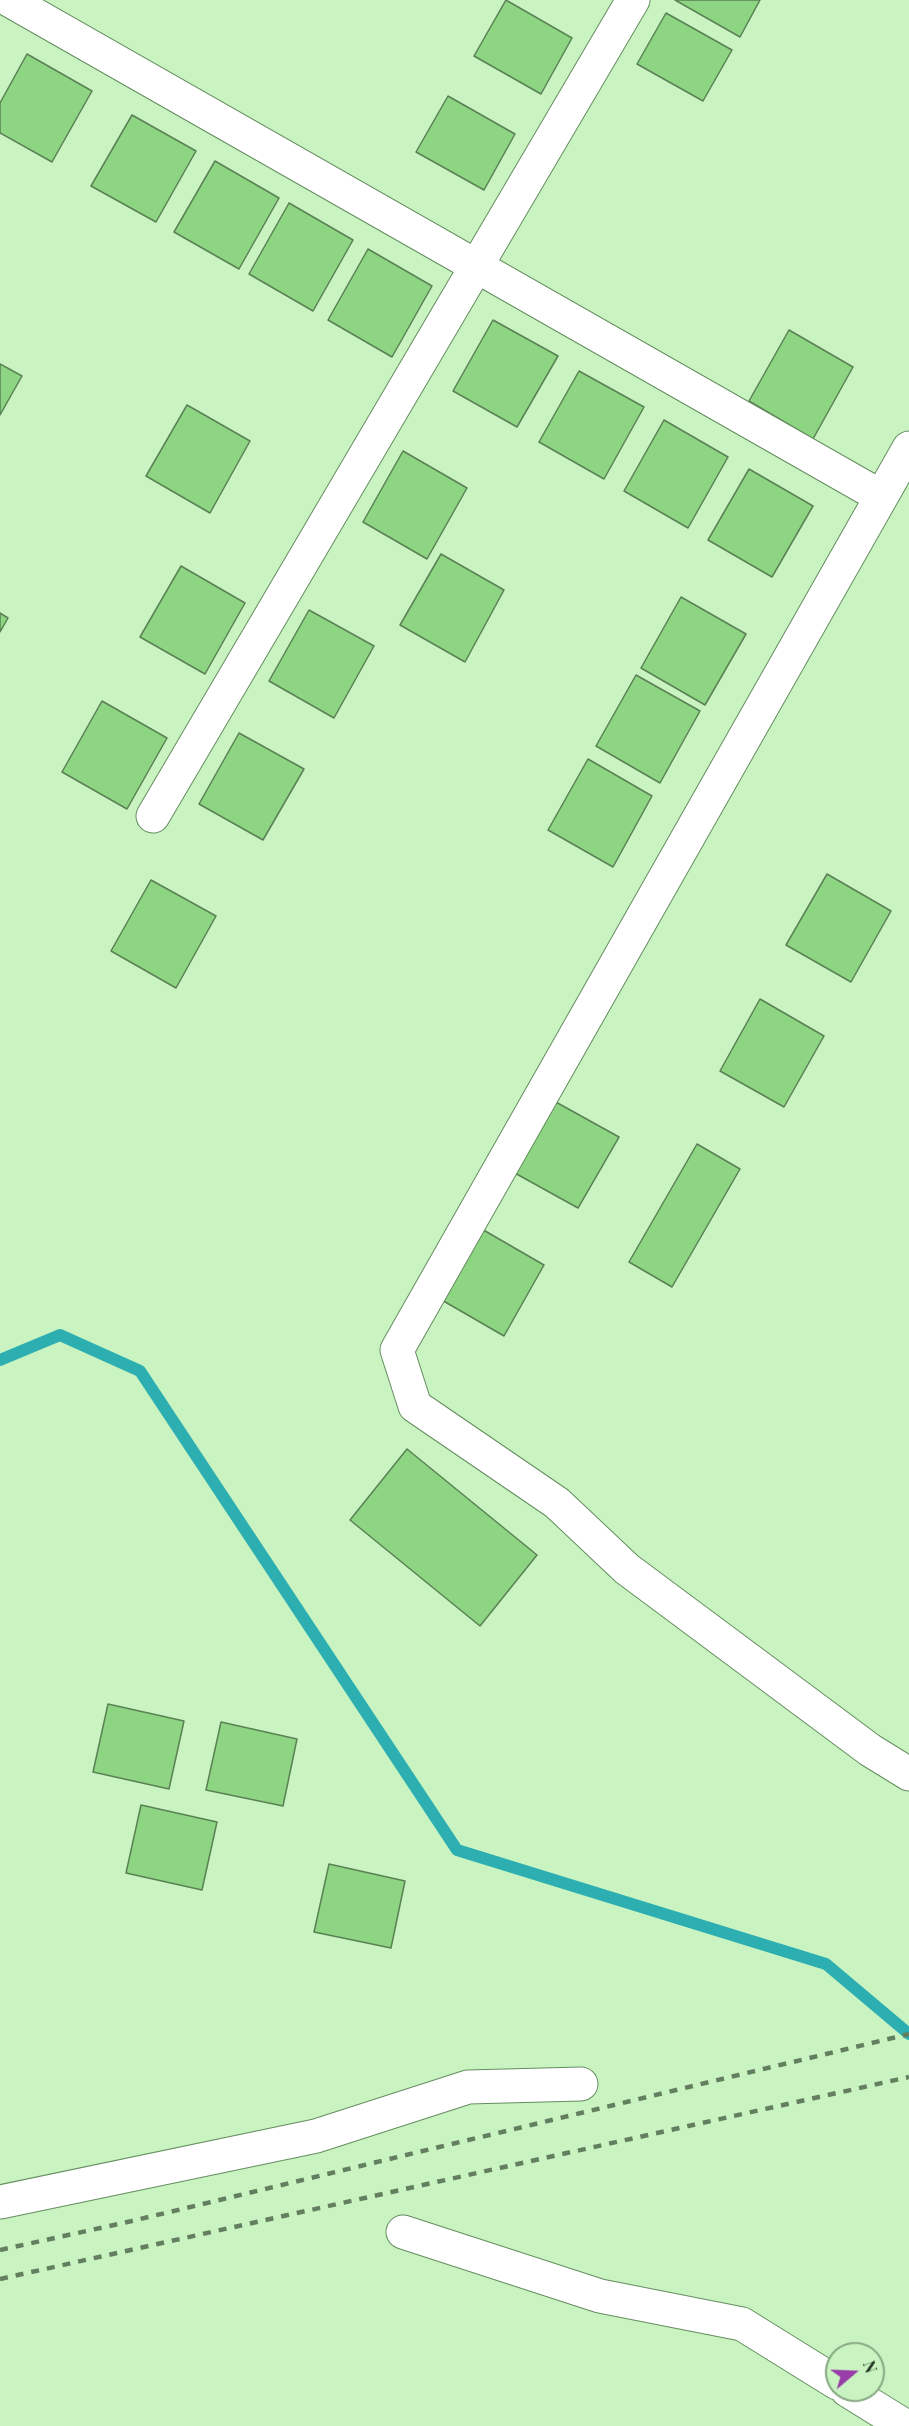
<!DOCTYPE html>
<style>
body{margin:0}
#map{position:relative;width:909px;height:2426px;overflow:hidden;background:#c9f4c2;font-family:"Playfair Display",serif}
canvas{display:block}
.north{position:absolute;left:825px;top:2342px;width:60px;height:60px;box-sizing:border-box;background:#c9f4c2;border:2px solid #87a882;border-radius:50%;rotate:71deg;font-size:16px;font-weight:700;line-height:24px;text-align:center;color:#253622}
.north::after{content:'';display:block;margin:auto;width:21px;height:27px;background:#993ea9;clip-path:polygon(50% 0,100% 100%,50% 72%,0 100%)}
</style>
<div id="map">
<canvas width="909" height="2426"></canvas>
<div class="north">N</div>
</div>
<script>
const c = document.querySelector('canvas').getContext('2d');
c.lineJoin = 'round';
const shape = rows => new Path2D(rows.map(r => 'M' + r).join(''));
function strokePath(path, color, width, dash) { c.strokeStyle = color; c.lineWidth = width; c.lineCap = dash ? 'butt' : 'round'; c.setLineDash(dash || []); c.stroke(path); }
function fillPath(path, color) { c.fillStyle = color; c.fill(path, 'evenodd'); }
strokePath(shape([
 [0,1360,60,1335,140,1371,457,1850,826,1964,909,2034]
]), '#2dafb1', 12);
const building = shape([
 [506,0,572,38,541,94,474,56,506,0],
 [675,0,760,0,740,37,675,0],
 [666,13,732,50,703,101,637,64,666,13],
 [27,54,92,91,52,162,0,133,0,103,27,54],
 [448,96,515,134,484,190,416,152,448,96],
 [132,115,196,151,156,222,91,186,132,115],
 [215,161,279,198,239,269,174,232,215,161],
 [289,203,353,240,313,311,249,274,289,203],
 [368,249,432,286,392,357,328,320,368,249],
 [493,320,558,356,517,427,453,391,493,320],
 [789,330,853,367,813,439,749,401,789,330],
 [0,364,22,376,0,415,0,364],
 [579,371,644,407,604,479,539,442,579,371],
 [187,405,250,441,210,513,146,476,187,405],
 [664,420,728,457,688,528,624,491,664,420],
 [403,451,467,488,427,559,363,522,403,451],
 [749,469,813,506,772,577,708,540,749,469],
 [441,554,504,590,465,662,400,625,441,554],
 [181,566,245,603,205,674,140,637,181,566],
 [681,597,746,634,705,705,641,668,681,597],
 [309,610,374,646,334,718,269,681,309,610],
 [0,613,8,618,0,632,0,613],
 [636,675,700,711,660,783,596,746,636,675],
 [102,701,167,738,127,809,62,772,102,701],
 [239,733,304,769,263,840,199,804,239,733],
 [588,759,652,796,613,867,548,830,588,759],
 [827,874,891,911,851,982,786,945,827,874],
 [151,880,216,916,176,988,111,951,151,880],
 [760,999,824,1036,784,1107,720,1071,760,999],
 [554,1101,619,1137,578,1208,513,1172,554,1101],
 [697,1144,740,1169,672,1287,629,1262,697,1144],
 [480,1228,544,1265,504,1336,440,1299,480,1228],
 [407,1449,537,1555,480,1626,350,1520,407,1449],
 [108,1704,184,1721,169,1789,93,1772,108,1704],
 [221,1722,297,1739,283,1806,206,1790,221,1722],
 [141,1805,217,1822,202,1890,126,1873,141,1805],
 [329,1864,405,1881,391,1948,314,1932,329,1864]
]);
fillPath(building, '#8dd582');
strokePath(building, '#5a8154', 1.5);
const street = shape([
 [9,0,880,496],
 [909,448,397,1350,415,1406,557,1503,627,1569,870,1750,909,1774],
 [153,816,633,0],
 [0,2202,316,2136,468,2087,581,2084],
 [403,2232,600,2296,742,2324,837,2383],
 [847,2390,905,2426]
]);
strokePath(street, '#658d5f', 35);
strokePath(street, '#fff', 33);
strokePath(shape([
 [0,2250,132,2221,909,2034],
 [0,2279,909,2077]
]), '#647f5f', 4.5, [8, 8]);
</script>
